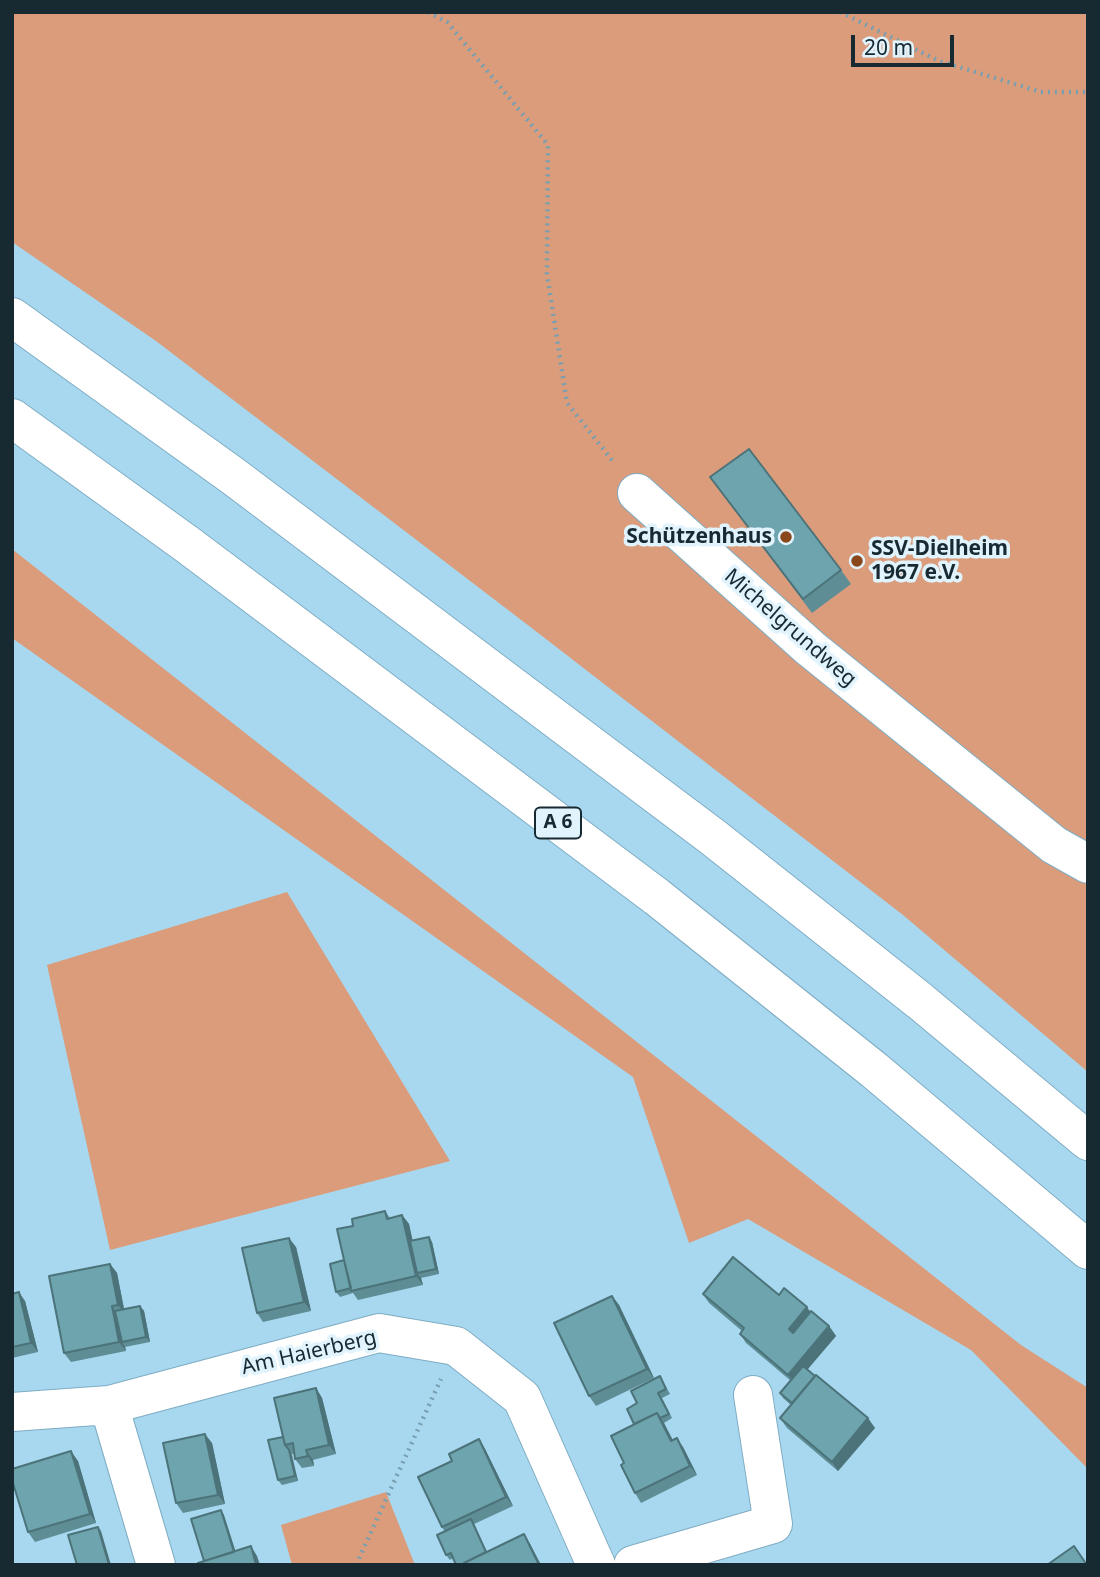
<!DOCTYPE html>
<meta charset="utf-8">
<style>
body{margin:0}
#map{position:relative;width:1100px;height:1577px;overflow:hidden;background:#a8d8ef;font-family:"Noto Sans",sans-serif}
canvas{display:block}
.frame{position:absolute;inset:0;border:14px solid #172a32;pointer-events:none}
.scale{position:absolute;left:851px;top:35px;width:103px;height:32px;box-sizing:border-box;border:4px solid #172a32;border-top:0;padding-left:9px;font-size:21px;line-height:24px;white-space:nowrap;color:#172a32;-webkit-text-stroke:5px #e1f4fe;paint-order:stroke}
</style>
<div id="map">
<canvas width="1100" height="1577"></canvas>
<div class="frame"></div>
<div class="scale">20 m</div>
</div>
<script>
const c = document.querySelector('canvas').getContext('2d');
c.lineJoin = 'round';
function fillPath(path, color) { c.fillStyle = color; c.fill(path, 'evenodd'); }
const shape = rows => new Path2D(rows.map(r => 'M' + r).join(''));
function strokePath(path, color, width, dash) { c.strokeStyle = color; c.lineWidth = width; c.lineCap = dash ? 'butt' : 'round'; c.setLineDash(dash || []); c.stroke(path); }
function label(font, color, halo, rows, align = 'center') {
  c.font = font + ' "Noto Sans",sans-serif'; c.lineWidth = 7; c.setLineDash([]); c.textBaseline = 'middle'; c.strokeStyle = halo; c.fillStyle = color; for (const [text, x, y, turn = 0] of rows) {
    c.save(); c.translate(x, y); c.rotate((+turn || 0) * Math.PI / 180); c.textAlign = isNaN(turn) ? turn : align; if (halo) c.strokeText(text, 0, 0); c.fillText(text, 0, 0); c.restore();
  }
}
fillPath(shape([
 [12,12,1088,12,1088,1072,903,915,533,629,156,341,12,242],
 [12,549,1021,1345,1088,1388,1088,1469,971,1350,748,1219,689,1243,633,1077,12,638],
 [287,892,450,1161,110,1250,47,965],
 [386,1492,415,1565,292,1565,281,1525]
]), '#da9c7b');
const minor = shape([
 [637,493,810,648,1054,845,1088,864],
 [109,1405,156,1565],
 [12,1412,109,1405,379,1333,456,1346,522,1398,596,1565],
 [633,1565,773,1524,753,1395]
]);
const motorway = shape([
 [12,317,233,476,714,838,920,1001,1088,1141],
 [12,418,188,545,657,897,874,1070,1088,1250]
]);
strokePath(minor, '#7eacc3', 40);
strokePath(motorway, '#7eacc3', 40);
strokePath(shape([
 [428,12,447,22,548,145,547,274,567,403,615,464],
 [840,12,939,61,1041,92,1088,92],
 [356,1565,441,1379]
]), '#789fb1', 4.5, [2, 5]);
strokePath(minor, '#fff', 38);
strokePath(motorway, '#fff', 38);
fillPath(shape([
 [710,477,841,570,851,584,812,613],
 [385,1211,390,1218,402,1215,409,1224,412,1240,429,1237,432,1242,439,1274,421,1278,423,1285,358,1300,353,1293,340,1297,336,1292,353,1226],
 [296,1247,311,1311,263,1322,257,1313],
 [110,1264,117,1273,124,1309,140,1306,144,1311,150,1342,125,1347,126,1351,71,1362,64,1353],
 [12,1294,25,1301,38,1352,12,1358],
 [703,1294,779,1295,811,1312,829,1326,836,1336,807,1370,875,1428,838,1471,787,1428,780,1418,791,1405,783,1398,780,1393,791,1381,746,1343,740,1334,742,1331,709,1303],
 [612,1296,619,1305,654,1378,596,1406,589,1396],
 [660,1376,670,1394,662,1398,672,1418,664,1423,672,1440,683,1447,697,1475,641,1503,635,1493,624,1463,634,1424,637,1403],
 [316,1388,322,1398,336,1454,313,1460,314,1466,302,1468,295,1459,294,1454,292,1454,298,1481,282,1485,278,1480,283,1437],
 [479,1439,485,1449,513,1506,474,1524,487,1552,524,1534,530,1544,541,1565,456,1565,453,1558,450,1560,446,1555,445,1532,442,1527,452,1461],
 [212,1443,225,1504,183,1513,176,1503],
 [78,1461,96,1523,35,1542,28,1532]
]), '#5e8d95');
fillPath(shape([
 [402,1215,409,1224,420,1273,417,1273,421,1278,423,1285,416,1276],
 [429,1237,432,1242,439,1274,436,1269],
 [289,1238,296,1247,311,1311,304,1302],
 [110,1264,117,1273,125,1314,118,1305],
 [19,1292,25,1301,38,1352,31,1343],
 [612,1296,619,1305,654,1378,647,1369],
 [112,1306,118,1316,122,1342,125,1347,126,1351,119,1342],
 [140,1306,144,1311,150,1342,146,1337],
 [807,1307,813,1316,795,1338,789,1329],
 [829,1326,836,1336,795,1384,788,1375],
 [316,1388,322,1398,336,1454,329,1445],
 [657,1413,664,1423,678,1450,671,1441],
 [868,1418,875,1428,838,1471,832,1462],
 [205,1434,212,1443,225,1504,218,1495],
 [677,1438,683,1447,697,1475,690,1466],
 [479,1439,485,1449,513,1506,506,1497],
 [289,1450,291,1455,298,1481,295,1476],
 [306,1450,313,1460,314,1466,308,1456],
 [71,1451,78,1461,96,1523,90,1514],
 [221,1510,224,1515,239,1562,235,1557],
 [98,1527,101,1531,111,1565,109,1565],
 [524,1534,530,1544,541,1565,539,1565],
 [251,1546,257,1556,260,1565,256,1565]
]), '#4c7379');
const building = shape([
 [749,449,841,570,803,599,710,477,749,449],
 [385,1211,387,1219,402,1215,416,1276,351,1291,337,1229,353,1226,352,1219,385,1211],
 [429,1237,436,1269,417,1273,410,1241,429,1237],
 [289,1238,304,1302,257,1313,242,1248,289,1238],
 [733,1257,779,1295,784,1288,807,1307,789,1329,793,1333,811,1311,829,1326,788,1375,740,1334,744,1328,703,1294,733,1257],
 [344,1260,351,1288,336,1292,330,1264,344,1260],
 [110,1264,118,1305,112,1306,119,1342,64,1353,49,1276,110,1264],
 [19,1292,31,1343,12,1347,12,1294,19,1292],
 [612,1296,647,1369,589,1396,554,1323,612,1296],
 [140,1306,146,1337,122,1342,115,1311,140,1306],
 [803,1366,815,1376,792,1403,780,1393,803,1366],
 [816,1375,868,1418,832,1462,780,1418,816,1375],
 [660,1376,666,1389,658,1393,669,1414,660,1418,657,1413,634,1424,627,1409,637,1403,631,1391,660,1376],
 [316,1388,329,1445,306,1450,308,1456,295,1459,293,1443,285,1445,274,1398,316,1388],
 [657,1413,671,1441,677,1438,690,1466,635,1493,621,1465,624,1463,611,1436,657,1413],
 [205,1434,218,1495,176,1503,163,1443,205,1434],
 [283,1437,285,1445,289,1450,295,1476,278,1480,268,1440,283,1437],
 [479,1439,506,1497,442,1527,418,1477,452,1461,449,1454,479,1439],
 [71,1451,90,1514,28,1532,12,1480,12,1469,71,1451],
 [221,1510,234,1552,204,1561,191,1519,221,1510],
 [471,1519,486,1552,464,1563,465,1565,456,1565,451,1553,446,1555,437,1535,471,1519],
 [98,1527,109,1565,77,1565,68,1535,98,1527],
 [524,1534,539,1565,465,1565,464,1563,524,1534],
 [251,1546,256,1565,199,1565,198,1563,251,1546],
 [1074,1546,1087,1565,1047,1565,1074,1546]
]);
fillPath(building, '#6da4ad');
strokePath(building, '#4c7379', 2);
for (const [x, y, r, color] of [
 [786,537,7,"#8b471c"],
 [857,561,7,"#8b471c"]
]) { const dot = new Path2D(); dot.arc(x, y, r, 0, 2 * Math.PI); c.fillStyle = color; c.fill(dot); strokePath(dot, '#e1f4fe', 2.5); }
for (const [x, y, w] of [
 [558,823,46]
]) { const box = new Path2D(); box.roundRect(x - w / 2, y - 15.5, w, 31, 5); c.fillStyle = '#e1f4fe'; c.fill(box); strokePath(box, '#172a32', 2); }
label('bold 19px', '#172a32', null, [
 ["A 6",558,823]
]);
label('bold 21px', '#172a32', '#e1f4fe', [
 ["Schützenhaus",772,537],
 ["SSV-Dielheim",871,549,"left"],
 ["1967 e.V.",871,573,"left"]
], 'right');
label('21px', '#172a32', '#e1f4fe', [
 ["Michelgrundweg",790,628,41],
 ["Am Haierberg",309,1353,-13]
]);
</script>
